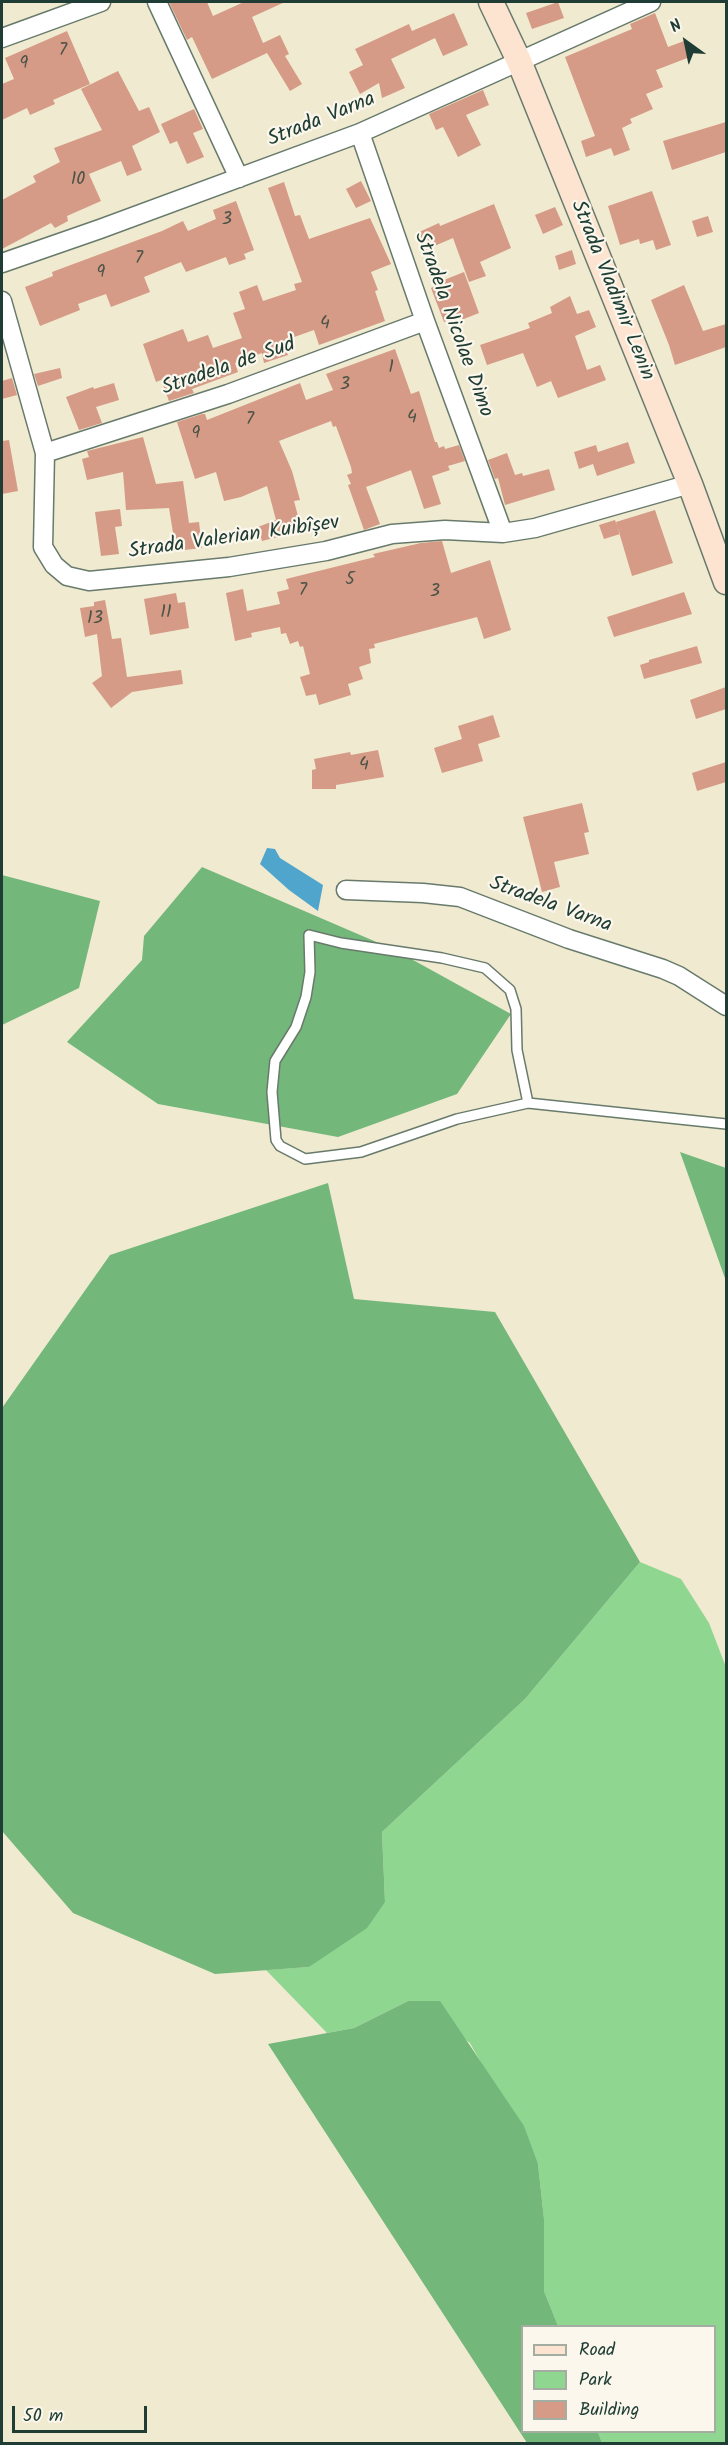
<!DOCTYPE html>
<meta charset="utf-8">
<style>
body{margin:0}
#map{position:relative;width:728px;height:2445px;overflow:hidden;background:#f0ead0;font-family:Kalam,sans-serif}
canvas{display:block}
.frame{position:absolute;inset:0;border:3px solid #1f3d34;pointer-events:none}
.legend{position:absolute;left:521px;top:2325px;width:195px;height:108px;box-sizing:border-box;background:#fbf7ec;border:2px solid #a3ada2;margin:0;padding:8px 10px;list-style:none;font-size:18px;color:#1f3d34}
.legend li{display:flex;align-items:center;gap:12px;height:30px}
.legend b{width:30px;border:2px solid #a3ada2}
.north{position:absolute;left:656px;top:12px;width:60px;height:60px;-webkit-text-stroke:4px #fbf7ec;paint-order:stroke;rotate:327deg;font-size:16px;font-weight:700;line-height:24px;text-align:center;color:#1f3d34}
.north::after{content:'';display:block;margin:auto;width:21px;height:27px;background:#1f3d34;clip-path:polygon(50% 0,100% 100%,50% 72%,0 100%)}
.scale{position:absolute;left:12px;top:2406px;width:135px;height:27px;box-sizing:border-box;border:3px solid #1f3d34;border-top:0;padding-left:8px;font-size:18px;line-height:21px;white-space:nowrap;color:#1f3d34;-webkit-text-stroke:4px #fbf7ec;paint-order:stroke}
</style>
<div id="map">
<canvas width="728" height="2445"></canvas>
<div class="frame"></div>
<ul class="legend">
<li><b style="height:8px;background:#fde4d1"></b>Road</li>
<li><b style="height:16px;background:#8fd691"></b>Park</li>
<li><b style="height:16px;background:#d59b86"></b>Building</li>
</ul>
<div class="north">N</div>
<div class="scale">50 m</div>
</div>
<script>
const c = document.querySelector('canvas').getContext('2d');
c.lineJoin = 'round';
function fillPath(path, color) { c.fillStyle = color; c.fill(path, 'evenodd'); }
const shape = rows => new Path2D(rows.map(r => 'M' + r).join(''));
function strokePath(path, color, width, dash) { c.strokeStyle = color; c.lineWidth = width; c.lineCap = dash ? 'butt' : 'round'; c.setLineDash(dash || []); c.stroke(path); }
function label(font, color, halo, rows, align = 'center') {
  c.font = font + ' Kalam,sans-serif'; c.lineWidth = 4.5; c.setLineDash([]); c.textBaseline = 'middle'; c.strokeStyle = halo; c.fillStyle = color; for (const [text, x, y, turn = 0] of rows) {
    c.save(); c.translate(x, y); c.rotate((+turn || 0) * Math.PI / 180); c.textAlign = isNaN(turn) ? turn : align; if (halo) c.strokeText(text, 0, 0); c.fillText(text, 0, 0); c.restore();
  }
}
fillPath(shape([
 [640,1562,681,1579,709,1623,726,1667,725,2444,602,2443,598,2432,714,2432,714,2326,558,2326,544,2291,544,2219,538,2164,470,2043,408,2001,354,2028,327,2033,266,1970,309,1967,385,1902,382,1832,525,1699]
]), '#8fd691');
fillPath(shape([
 [202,867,395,950,511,1014,457,1094,338,1137,158,1104,67,1042,142,960,144,936],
 [2,875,100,901,79,988,2,1025],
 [680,1152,726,1168,726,1282,726,1281],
 [328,1183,354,1299,495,1312,640,1562,525,1699,382,1832,385,1902,367,1928,309,1967,215,1974,73,1913,2,1831,2,1408,110,1255],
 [408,2001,440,2001,524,2126,538,2164,544,2219,544,2291,558,2326,522,2326,522,2432,598,2432,602,2443,527,2443,268,2044,354,2028]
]), '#73b77b');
fillPath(shape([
 [267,848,275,849,280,858,323,885,318,911,289,890,260,864]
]), '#4fa5cc');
fillPath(shape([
 [169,2,207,2,213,16,244,2,285,2,252,17,263,43,280,35,289,54,285,56,302,84,290,91,267,53,212,79,192,37,187,40],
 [558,2,564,18,532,29,526,13],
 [454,13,468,45,443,56,435,38,391,59,405,88,382,98,379,83,360,94,349,72,363,65,355,49,409,24,412,31],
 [655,13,668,47,684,41,690,57,656,70,663,87,646,94,653,109,630,119,632,123,622,128,630,150,614,156,611,148,586,157,581,141,595,136,565,57,632,29,630,24],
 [67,31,90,84,53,100,55,104,30,115,27,108,2,120,2,84,14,79,5,58],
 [118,71,139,111,149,107,160,132,132,146,142,170,127,176,121,161,89,174,101,201,67,216,68,221,55,228,51,223,2,249,2,200,36,182,33,176,60,162,54,148,102,130,81,89],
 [483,90,489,105,466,115,481,145,458,157,443,127,436,130,429,114],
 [194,109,203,129,193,133,204,157,187,164,177,141,170,144,161,124],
 [726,122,726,152,672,170,663,141],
 [361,181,371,201,356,208,346,189],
 [284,182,295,216,300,215,309,239,370,218,391,264,371,272,378,290,375,291,385,321,319,345,314,330,283,341,288,355,264,363,262,353,235,363,238,372,192,389,194,393,169,401,161,380,156,382,143,344,183,329,188,342,208,335,213,348,242,338,233,313,245,309,239,292,257,285,263,301,296,290,294,284,302,282,268,188],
 [652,191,671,245,656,250,653,240,640,244,639,239,620,245,608,206],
 [236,201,254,250,244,254,246,259,229,265,226,257,186,272,181,262,144,277,150,292,111,307,106,294,78,304,80,310,40,326,25,287,53,276,52,272,162,231,183,221,188,231,216,219,213,210],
 [494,204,511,248,480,262,486,276,469,282,453,238,425,250,417,233,439,223,440,226],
 [555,207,563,225,543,234,535,215],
 [708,216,713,232,697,237,692,221],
 [572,250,576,264,559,270,555,256],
 [464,272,479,313,451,324,449,320,444,322,431,288,440,284,439,282],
 [684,285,703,331,726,324,726,347,675,365,669,345,651,300],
 [570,296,577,314,589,310,596,327,575,336,587,370,600,365,606,380,558,398,551,381,537,387,523,353,487,365,480,345,530,328,528,323,552,313,550,307],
 [395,349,411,394,419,391,435,442,437,442,439,448,444,446,445,449,459,445,465,461,448,466,450,470,432,476,441,504,424,509,411,470,366,487,380,524,364,530,348,485,351,484,347,475,352,473,351,467,336,426,333,427,331,421,279,441,292,471,300,500,294,501,302,531,262,541,258,527,276,520,267,486,241,497,224,501,216,472,195,479,177,422,202,414,205,414,207,420,300,383,306,400,333,390,326,374],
 [60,368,62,378,38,386,34,374],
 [12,378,17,395,2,399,2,381],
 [114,383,119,400,96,407,102,423,79,430,66,397,93,387,94,389],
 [143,437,156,484,183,481,189,523,199,522,202,548,176,551,169,508,126,510,123,472,87,480,82,459,89,457,87,451],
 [9,440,18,491,2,494,2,441],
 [628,442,635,463,597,476,593,464,579,469,574,452,596,445,598,452],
 [507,453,515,475,522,473,523,476,549,469,555,490,505,505,498,478,495,479,488,460],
 [120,509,122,526,115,527,119,554,101,556,95,512],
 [655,510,673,563,632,576,616,522],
 [615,520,620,534,604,539,599,525],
 [442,541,451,573,490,560,511,630,484,639,477,617,374,644,375,648,369,649,371,663,359,667,363,679,348,684,351,695,319,705,316,694,306,696,300,677,310,674,303,646,300,647,298,641,290,644,286,633,281,634,280,627,251,633,252,637,235,641,226,593,243,589,247,611,280,604,277,592,289,589,286,579,375,557,373,554,421,543],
 [684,592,692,614,614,637,607,617],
 [176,593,178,603,185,602,189,628,150,635,144,599],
 [105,600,112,639,121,638,127,677,181,670,183,684,132,692,111,708,92,683,102,676,97,634,85,637,80,608,94,606,94,602],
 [697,646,702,663,644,679,640,665,649,662,649,660],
 [726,687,726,709,696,719,690,700],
 [493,715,500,737,478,744,483,761,442,773,434,748,462,739,458,726],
 [378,750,384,777,336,785,336,789,312,789,312,770,316,769,314,759,350,752,351,755],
 [726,762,726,782,697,791,692,773],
 [582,803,589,832,584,833,589,854,554,862,560,887,542,892,523,817]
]), '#d59b86');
const lane = shape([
 [528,1103,517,1050,516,1009,510,990,485,968,442,958,341,943,309,935,310,972,306,997,296,1027,275,1061,272,1092,276,1140,280,1146,305,1159,361,1152,457,1119,528,1103,726,1124]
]);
const street = shape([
 [157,2,239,178],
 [2,38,101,2],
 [360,133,425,321,503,533],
 [2,263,100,229,360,133,651,2],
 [2,301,45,453,43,547,54,565,67,576,89,581,229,567,326,551,392,534,445,530,503,533,535,528,690,484],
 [45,453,228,394,425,321],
 [346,890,423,893,460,897,569,939,663,969,679,976,726,1006]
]);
const secondary = shape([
 [491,2,519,61,690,484,726,582]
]);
strokePath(lane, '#687a6b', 12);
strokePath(street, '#687a6b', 21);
strokePath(secondary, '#687a6b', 27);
strokePath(lane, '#fff', 9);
strokePath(street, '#fff', 18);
strokePath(secondary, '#fde4d1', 24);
label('18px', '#4c5448', null, [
 ["7",63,52],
 ["9",24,65],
 ["10",78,181],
 ["3",227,221],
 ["7",139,260],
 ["9",101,274],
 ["4",325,325],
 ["1",391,369],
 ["3",345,386],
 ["4",412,419],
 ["7",250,421],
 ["9",196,435],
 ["5",350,581],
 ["7",303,592],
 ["3",435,593],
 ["11",166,614],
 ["13",95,620],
 ["4",364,766]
]);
label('21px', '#1f3d34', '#fbf7ec', [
 ["Strada Varna",322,121,-22],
 ["Strada Vladimir Lenin",611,291,68],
 ["Stradela Nicolae Dimo",452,325,70],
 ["Stradela de Sud",229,368,-19],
 ["Strada Valerian Kuibîșev",234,539,-8],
 ["Stradela Varna",550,906,20]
]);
</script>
